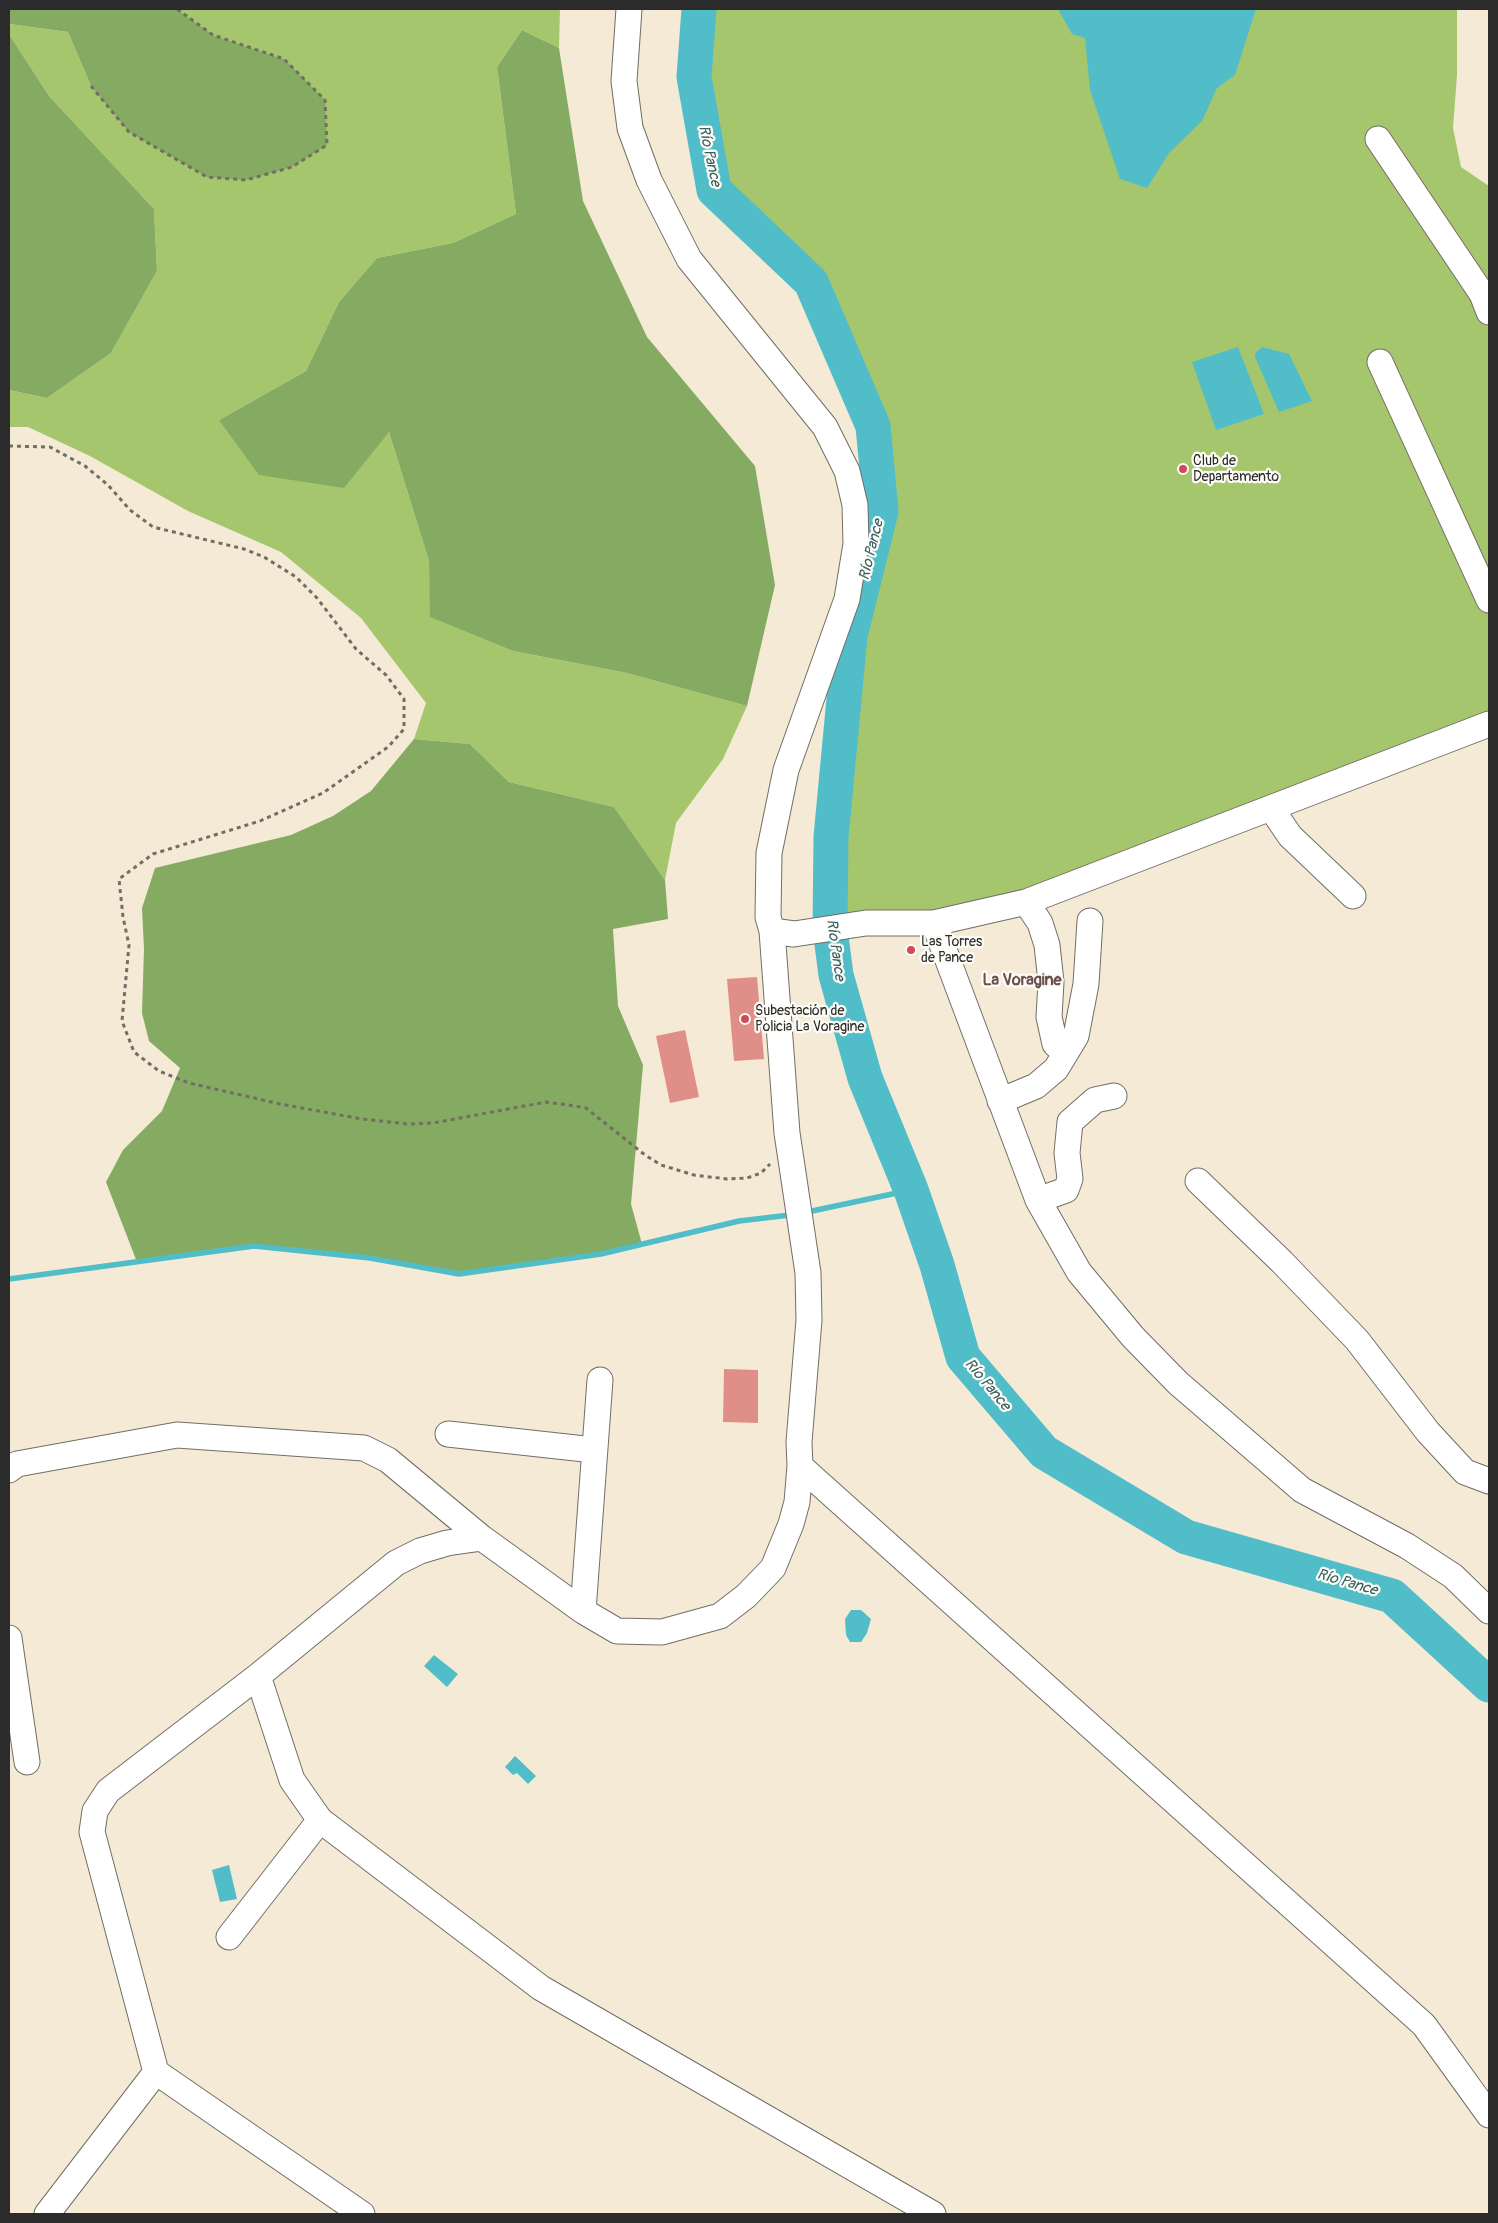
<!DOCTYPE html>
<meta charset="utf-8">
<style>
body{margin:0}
#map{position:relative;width:1498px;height:2223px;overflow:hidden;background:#f5ead5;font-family:Pangolin,sans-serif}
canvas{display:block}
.frame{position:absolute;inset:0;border:10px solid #2b2b2b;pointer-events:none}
</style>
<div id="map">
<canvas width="1498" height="2223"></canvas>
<div class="frame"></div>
</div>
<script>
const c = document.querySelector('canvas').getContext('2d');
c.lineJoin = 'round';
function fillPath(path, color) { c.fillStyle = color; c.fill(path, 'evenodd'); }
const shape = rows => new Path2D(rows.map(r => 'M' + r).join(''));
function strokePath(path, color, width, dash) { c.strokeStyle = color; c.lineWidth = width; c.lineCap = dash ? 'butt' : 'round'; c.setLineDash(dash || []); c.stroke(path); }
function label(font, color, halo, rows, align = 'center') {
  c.font = font + ' Pangolin,sans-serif'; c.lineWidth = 4.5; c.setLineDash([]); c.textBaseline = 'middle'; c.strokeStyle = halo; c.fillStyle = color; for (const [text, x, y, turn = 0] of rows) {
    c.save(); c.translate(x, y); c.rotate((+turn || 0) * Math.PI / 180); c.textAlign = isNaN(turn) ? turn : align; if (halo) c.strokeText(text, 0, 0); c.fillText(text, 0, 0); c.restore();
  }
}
fillPath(shape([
 [177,9,560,9,559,48,522,30,497,67,516,214,453,243,377,258,339,302,306,371,219,420,389,432,429,561,431,617,513,651,627,673,747,706,723,759,676,823,665,880,614,807,509,782,470,744,414,739,426,703,361,618,281,552,188,511,90,456,28,427,9,427,9,390,47,398,111,353,157,271,154,209,49,96,9,34,9,24,68,32,91,86,284,59,213,35],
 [699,9,1457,9,1457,75,1453,128,1461,167,1489,186,1489,724,1026,902,830,929,831,837,850,636,881,511,873,427,811,282,714,190,694,77]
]), '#a6c66e');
fillPath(shape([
 [9,9,177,9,213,35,284,59,325,100,327,145,292,167,246,180,207,177,129,132,91,86,68,32,9,24],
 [522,30,559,48,583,201,647,337,755,466,775,585,747,706,627,673,513,651,430,617,429,561,389,432,344,488,259,475,219,420,306,371,339,302,377,258,453,243,516,214,497,67],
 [9,34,49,96,154,209,157,271,111,353,47,398,9,390],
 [414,739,470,744,509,782,614,807,665,880,668,919,613,929,618,1006,643,1065,631,1204,642,1244,601,1254,459,1274,370,1258,254,1246,137,1262,106,1182,123,1150,162,1111,180,1068,149,1041,142,1013,144,949,142,908,155,868,291,835,333,816,371,791]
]), '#84ab61');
fillPath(shape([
 [1058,9,1256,9,1235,75,1217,88,1202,121,1169,153,1147,188,1120,179,1090,90,1085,38,1072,34],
 [1238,347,1264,414,1216,430,1192,362],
 [1262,347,1289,354,1312,401,1279,412,1255,357,1255,353],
 [851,1610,861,1610,871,1619,867,1633,861,1642,850,1642,846,1635,845,1619],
 [434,1655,458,1674,447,1687,424,1666],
 [515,1756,536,1776,528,1784,517,1773,513,1775,505,1767],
 [229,1865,237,1899,220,1902,212,1870]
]), '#50bdc9');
strokePath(shape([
 [812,1211,911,1190],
 [9,1279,254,1246,370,1258,459,1274,601,1254,739,1221,790,1215]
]), '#50bdc9', 5.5);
strokePath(shape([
 [699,9,694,77,714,190,811,282,873,426,881,511,850,636,831,837,830,929,836,975,865,1078,911,1190,937,1265,963,1357,1044,1452,1186,1537,1392,1596,1489,1685]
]), '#50bdc9', 35);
fillPath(shape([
 [757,977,764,1059,734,1061,727,979],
 [685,1030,699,1097,670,1103,656,1036],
 [724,1369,758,1370,758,1423,723,1422]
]), '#e08f88');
const minor = shape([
 [629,9,624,81,630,128,649,180,689,259,825,427,847,471,855,505,856,544,847,599,786,770,769,853,768,917,772,931,787,1133,808,1273,809,1320,799,1442,800,1466,1424,2025,1489,2115],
 [1378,139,1482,294,1489,312],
 [1380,362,1489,600],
 [1271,808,1290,836,1353,896],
 [1026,902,1040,923,1047,945,1051,982,1049,1017,1055,1044,1065,1053],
 [934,923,1038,1200,1079,1272,1133,1337,1178,1383,1302,1490,1407,1546,1453,1576,1489,1611],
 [772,931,794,934,866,923,934,923,1026,902,1489,724],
 [1000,1101,1036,1086,1056,1069,1076,1036,1086,984,1090,921],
 [1198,1181,1282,1262,1357,1340,1428,1432,1465,1472,1489,1481],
 [1038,1200,1066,1190,1070,1179,1067,1153,1070,1122,1095,1100,1114,1096],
 [448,1434,594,1450],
 [9,1470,17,1464,177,1435,364,1448,388,1460,482,1538],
 [583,1611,600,1380],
 [9,1638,27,1762],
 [258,1676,292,1780,320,1820,541,1988,933,2214],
 [229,1937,320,1820],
 [47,2214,156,2072],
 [362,2214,156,2072,92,1832,95,1811,108,1791,258,1676,396,1563,420,1551,447,1543,482,1538,583,1611,617,1631,662,1632,720,1616,746,1596,773,1568,791,1524,797,1502,800,1466]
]);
strokePath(minor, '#726e66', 27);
strokePath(shape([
 [91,86,129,132,207,177,246,180,292,167,327,145,325,100,284,59,213,35,177,9],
 [9,446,50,447,85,466,108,485,130,510,153,527,244,549,264,557,296,577,317,598,356,649,386,675,404,699,404,729,388,747,323,793,260,821,153,854,119,879,123,917,129,945,122,1021,134,1052,159,1071,189,1083,280,1104,362,1119,408,1124,433,1123,546,1102,569,1105,586,1108,645,1155,661,1165,694,1175,727,1179,747,1178,761,1173,770,1164]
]), '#726e66', 3, [4, 4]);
strokePath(minor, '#fff', 25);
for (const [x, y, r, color] of [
 [1183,469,5,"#d1495b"],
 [911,950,5,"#d1495b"],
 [745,1019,5,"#d1495b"]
]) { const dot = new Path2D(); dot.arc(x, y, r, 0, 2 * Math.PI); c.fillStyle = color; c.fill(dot); strokePath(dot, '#fdfcf7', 2); }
label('14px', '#2b2b2b', '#fdfcf7', [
 ["Club de",1193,461],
 ["Departamento",1193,477],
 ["Las Torres",921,942],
 ["de Pance",921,958],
 ["Subestación de",755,1011],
 ["Policia La Voragine",755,1027]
], 'left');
label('italic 15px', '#385e62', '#fdfcf7', [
 ["Río Pance",709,156,78],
 ["Río Pance",872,550,-76],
 ["Río Pance",835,950,82],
 ["Río Pance",987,1385,50],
 ["Río Pance",1347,1583,16]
]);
label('bold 16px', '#6a4e4c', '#fdfcf7', [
 ["La Voragine",1022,981]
]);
</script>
